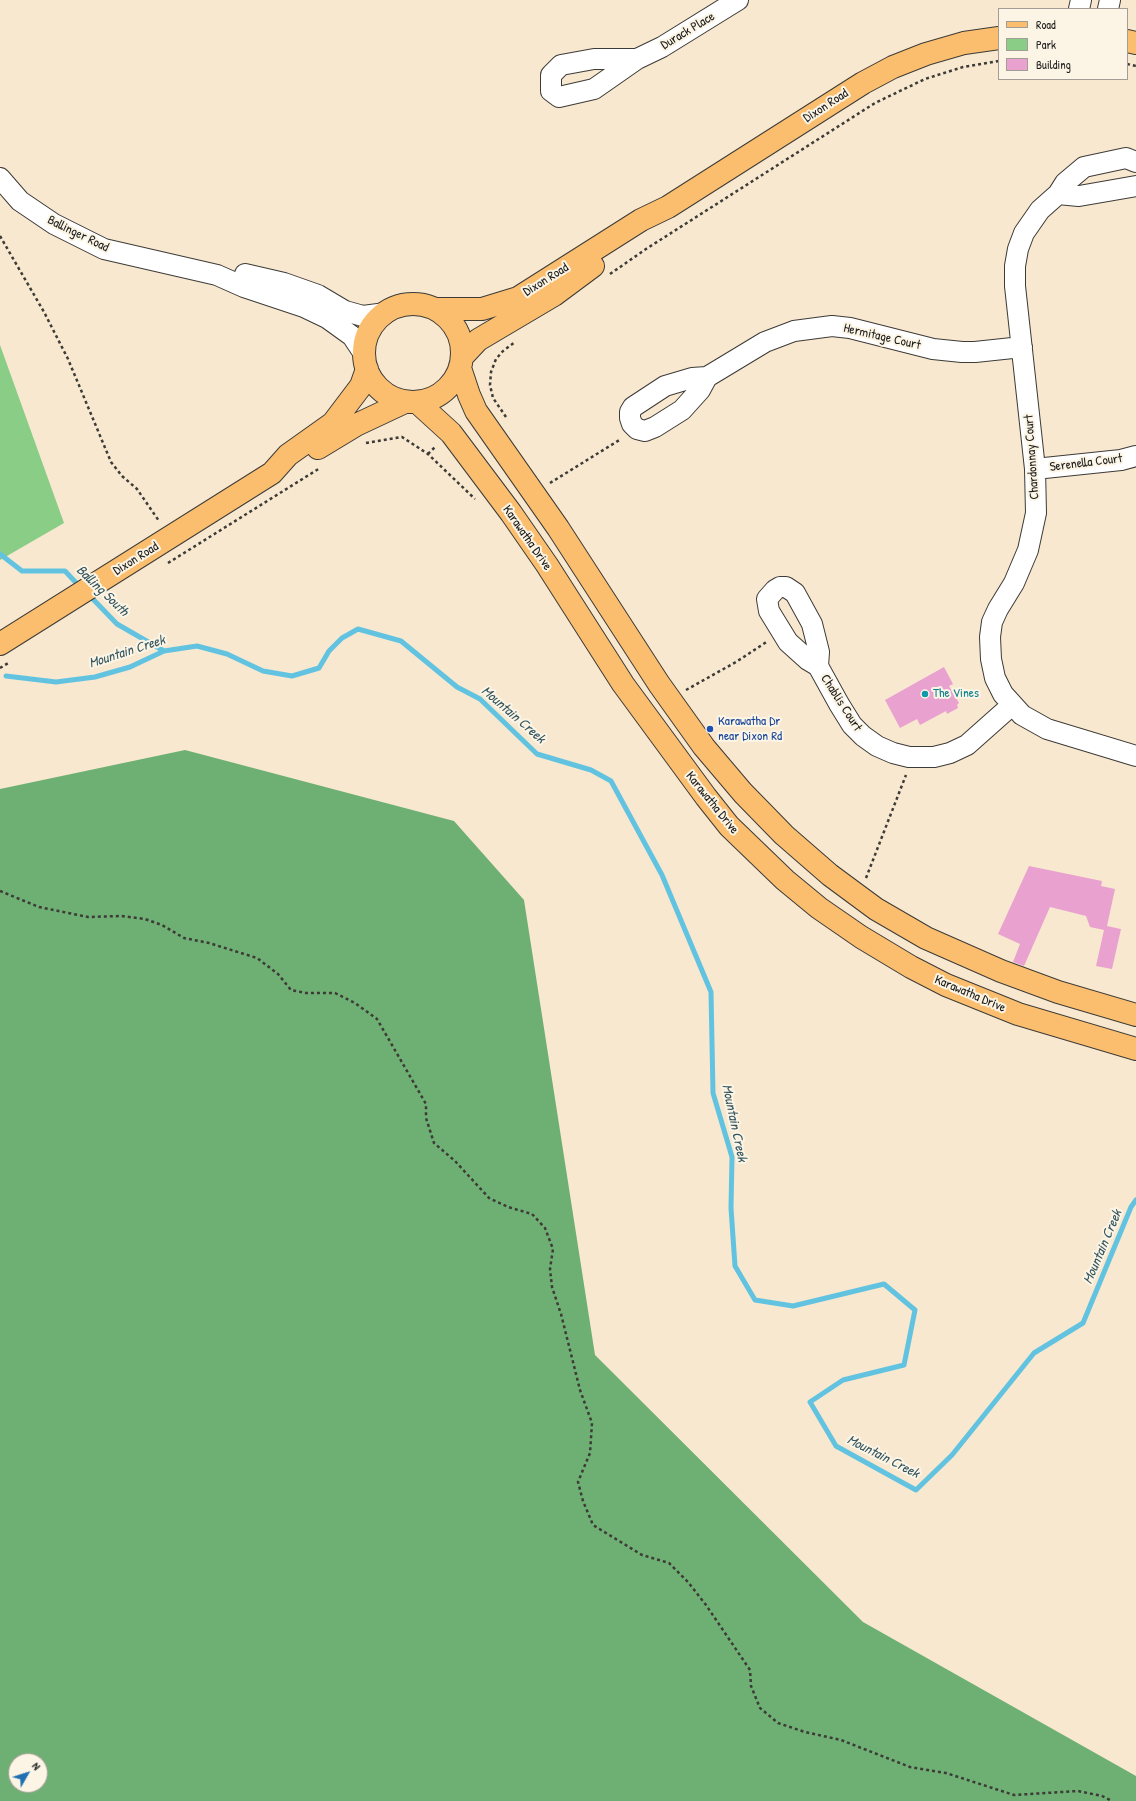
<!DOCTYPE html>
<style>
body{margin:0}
#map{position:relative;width:1136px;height:1801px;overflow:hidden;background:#f8e8d0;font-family:"Patrick Hand",sans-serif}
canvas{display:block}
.legend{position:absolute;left:998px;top:8px;width:130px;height:72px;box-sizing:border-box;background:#fcf5e5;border:1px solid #a29e95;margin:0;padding:5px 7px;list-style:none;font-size:12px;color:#1c1c1c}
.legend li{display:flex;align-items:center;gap:8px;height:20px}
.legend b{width:20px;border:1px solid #a29e95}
.north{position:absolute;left:8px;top:1753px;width:40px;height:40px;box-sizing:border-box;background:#fcf5e5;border:1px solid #a29e95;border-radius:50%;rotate:51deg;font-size:11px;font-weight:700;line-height:16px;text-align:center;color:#1c1c1c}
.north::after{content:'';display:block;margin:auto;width:14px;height:18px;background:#1f6fb2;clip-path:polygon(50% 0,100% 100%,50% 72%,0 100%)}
</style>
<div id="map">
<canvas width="1136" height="1801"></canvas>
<ul class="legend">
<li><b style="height:5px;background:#fbbe6e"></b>Road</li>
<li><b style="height:11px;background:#89cd86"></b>Park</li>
<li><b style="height:11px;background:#e9a1cf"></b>Building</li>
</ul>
<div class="north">N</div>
</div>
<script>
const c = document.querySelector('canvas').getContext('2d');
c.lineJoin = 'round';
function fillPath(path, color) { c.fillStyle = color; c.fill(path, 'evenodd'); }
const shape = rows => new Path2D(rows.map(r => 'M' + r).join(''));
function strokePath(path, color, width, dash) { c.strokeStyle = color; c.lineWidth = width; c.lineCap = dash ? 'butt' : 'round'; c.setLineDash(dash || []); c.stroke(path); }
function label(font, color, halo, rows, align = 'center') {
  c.font = font + ' "Patrick Hand",sans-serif'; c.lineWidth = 4; c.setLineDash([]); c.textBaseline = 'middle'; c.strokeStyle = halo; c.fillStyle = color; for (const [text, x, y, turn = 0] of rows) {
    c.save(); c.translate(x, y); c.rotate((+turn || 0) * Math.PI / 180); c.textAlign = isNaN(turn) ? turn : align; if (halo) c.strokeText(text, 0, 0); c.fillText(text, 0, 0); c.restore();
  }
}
fillPath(shape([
 [0,345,64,523,0,560]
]), '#89cd86');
fillPath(shape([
 [185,750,454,821,524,900,595,1355,863,1622,1136,1776,1136,1801,0,1801,0,789],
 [16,1761,40,1761,40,1785,16,1785]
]), '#6eb073');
strokePath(shape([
 [0,554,22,571,65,571,80,587],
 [89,595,117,624,164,651],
 [6,676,56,682,95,677,130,667,164,651,197,646,227,654,263,671,292,676,319,668,329,651,342,638,358,629,401,641,457,687,480,699,537,754,591,770,611,781,662,875,711,992,713,1093,732,1157,731,1208,735,1266,755,1300,793,1306,884,1284,915,1310,904,1365,843,1380,810,1402,836,1446,916,1490,952,1455,1034,1353,1083,1323,1131,1207,1136,1200]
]), '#62c3e1', 5);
fillPath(shape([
 [944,667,953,684,949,686,959,703,957,705,958,708,947,714,946,711,920,725,917,719,900,728,885,700],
 [1029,866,1102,881,1101,886,1115,889,1107,926,1121,929,1112,969,1096,966,1104,930,1090,927,1086,916,1050,907,1024,966,1013,962,1020,944,998,934]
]), '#e9a1cf');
const minor = shape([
 [1079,9,1081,0],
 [1108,9,1110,0],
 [637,59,594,59,561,65,551,75,551,91,559,97,594,89,637,59,662,47,738,0],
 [1136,162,1126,158,1084,167,1065,183,1058,194,1040,210,1024,233,1018,249,1015,266,1015,286,1035,469,1036,513,1028,550,1014,583,998,609,992,622,990,637,991,659,995,678,1003,694,1022,715,1047,729,1136,756],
 [0,178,20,201,54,224,104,249,217,275,244,287,304,307,327,318,352,336,364,354],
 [1058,194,1079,196,1136,186],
 [245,274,284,283,318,295,345,311,363,316,386,313],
 [707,377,700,390,682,410,655,427,645,431,637,429,632,424,630,418,630,412,633,407,665,386,692,378,707,377,765,342,794,331,832,326,850,328,933,349,962,352,975,352,1022,347],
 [1035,469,1121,460,1136,456],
 [818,666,808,660,788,642,769,611,767,599,775,590,780,587,786,587,795,593,812,624,819,652,818,666,839,704,852,725,863,736,877,746,893,753,909,757,934,757,950,753,967,745,1012,705]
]);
const major = shape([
 [1127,41,1136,43],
 '364 353a49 49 0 1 1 98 0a49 49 0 1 1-98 0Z',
 [435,309,482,309,518,298,641,220,668,207,863,83,893,67,926,54,964,43,999,38],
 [463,356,478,340,554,295,593,266],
 [460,368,469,395,476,411,558,528,659,684,704,747,743,793,784,835,830,875,876,909,926,938,1001,971,1058,992,1136,1015],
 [417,402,451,433,511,513,547,565,623,684,706,797,729,826,785,880,819,908,861,937,911,967,946,985,1018,1014,1136,1049],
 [318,448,356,425,405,402],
 [0,644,272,473,288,455,333,423,361,386,367,369]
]);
strokePath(minor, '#3d3b37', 22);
strokePath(major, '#3d3b37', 24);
strokePath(shape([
 [1127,64,1136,66],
 [0,236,44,312,68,359,111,462,122,476,137,489,159,521],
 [610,274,646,249,875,103,925,79,963,67,999,61],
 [506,417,493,398,490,385,491,372,496,359,503,351,515,342],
 [366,443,402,437,428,454,475,499],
 [428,454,436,446],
 [550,483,621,439],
 [168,563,320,468],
 [0,668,10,662],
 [686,690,736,662,768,641],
 [866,878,906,775],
 [0,891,39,907,88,917,121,916,145,919,162,925,184,938,209,943,257,958,278,974,291,990,306,993,335,993,355,1003,377,1019,426,1104,426,1118,434,1143,455,1161,489,1198,508,1207,532,1214,545,1228,553,1249,550,1269,552,1287,561,1314,580,1390,592,1423,590,1453,578,1482,583,1501,593,1525,642,1555,669,1563,688,1582,706,1605,750,1670,751,1686,760,1708,778,1723,805,1732,841,1740,910,1767,946,1773,1014,1795,1078,1791,1102,1796,1112,1801]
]), '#3d3b37', 2.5, [3, 3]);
strokePath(minor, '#fff', 20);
strokePath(major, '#fbbe6e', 22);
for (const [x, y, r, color] of [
 [925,694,4,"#0f9aa8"],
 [710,729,4,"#1a4fb4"]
]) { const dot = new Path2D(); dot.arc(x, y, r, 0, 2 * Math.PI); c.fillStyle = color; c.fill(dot); strokePath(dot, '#fcf5e5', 1.5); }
label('13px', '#1c1c1c', '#fcf5e5', [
 ["Durack Place",688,31,-31],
 ["Dixon Road",826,106,-33],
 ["Ballinger Road",78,234,26],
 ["Dixon Road",546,280,-32],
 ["Hermitage Court",882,337,13],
 ["Chardonnay Court",1032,457,-94],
 ["Serenella Court",1086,463,-7],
 ["Karawatha Drive",527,538,55],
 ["Dixon Road",136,559,-32],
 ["Chablis Court",841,703,57],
 ["Karawatha Drive",712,803,51],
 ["Karawatha Drive",970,994,23]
]);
label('13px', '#0d838f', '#fcf5e5', [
 ["The Vines",933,694]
], 'left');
label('13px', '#164399', '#fcf5e5', [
 ["Karawatha Dr",718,722],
 ["near Dixon Rd",718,737]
], 'left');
label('italic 14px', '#345661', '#fcf5e5', [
 ["Balling South",102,591,44],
 ["Mountain Creek",127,652,-18],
 ["Mountain Creek",513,715,41],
 ["Mountain Creek",734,1123,78],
 ["Mountain Creek",1103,1247,-67],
 ["Mountain Creek",883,1457,27]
]);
</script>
